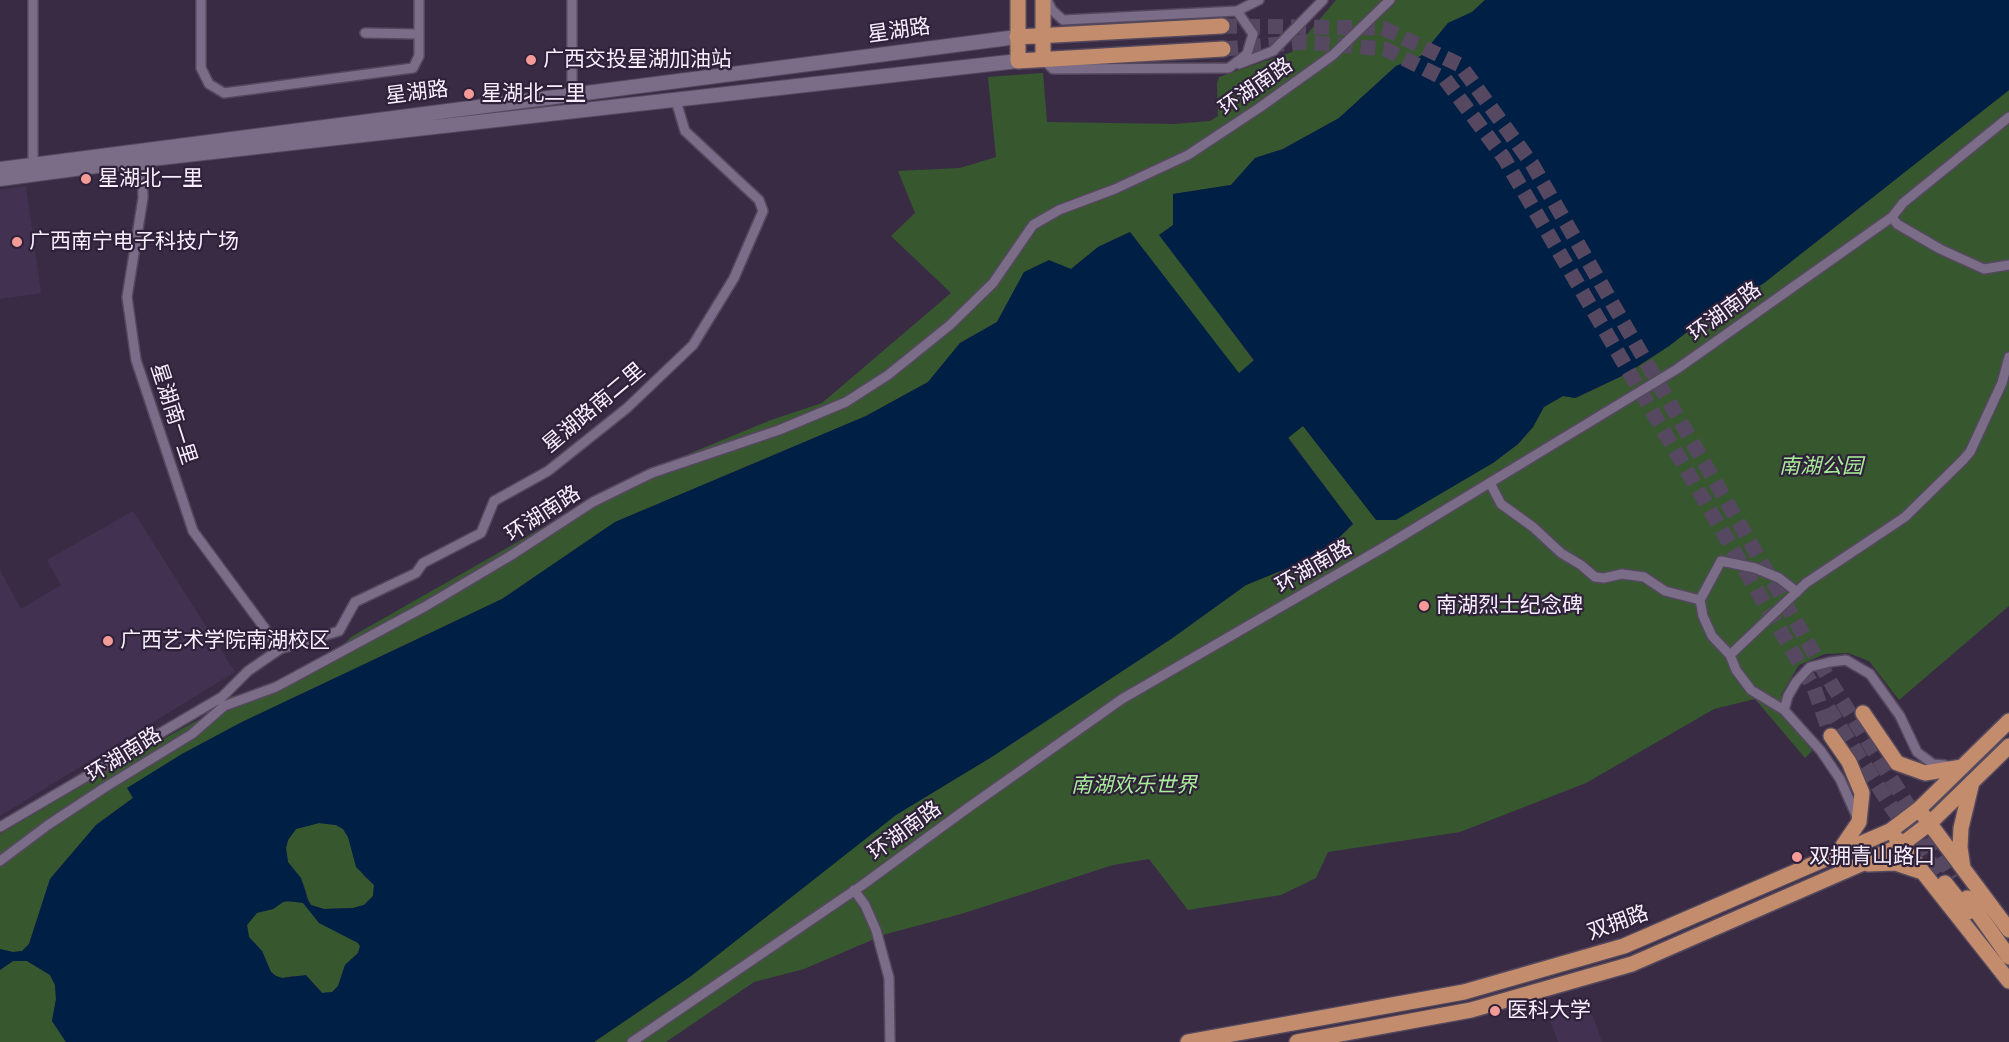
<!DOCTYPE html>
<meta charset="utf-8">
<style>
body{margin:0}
canvas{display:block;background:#392b44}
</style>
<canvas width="2009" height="1042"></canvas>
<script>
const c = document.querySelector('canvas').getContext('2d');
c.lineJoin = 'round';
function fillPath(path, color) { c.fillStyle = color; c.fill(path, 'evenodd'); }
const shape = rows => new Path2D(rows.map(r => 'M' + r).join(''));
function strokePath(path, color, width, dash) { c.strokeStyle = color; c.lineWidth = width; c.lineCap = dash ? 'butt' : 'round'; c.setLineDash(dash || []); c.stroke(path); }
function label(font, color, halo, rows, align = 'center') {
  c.font = font + ' Literata,"Noto Sans SC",serif'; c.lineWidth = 4.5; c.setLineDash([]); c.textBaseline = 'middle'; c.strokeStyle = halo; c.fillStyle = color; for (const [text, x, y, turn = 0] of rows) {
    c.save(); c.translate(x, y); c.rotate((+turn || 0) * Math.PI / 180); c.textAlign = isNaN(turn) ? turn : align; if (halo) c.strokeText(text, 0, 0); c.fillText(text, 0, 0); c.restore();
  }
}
fillPath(shape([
 [26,186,41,293,0,299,0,190],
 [133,511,235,672,0,816,0,570,21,609,61,585,47,560],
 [1589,1005,1602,1042,1558,1042,1549,1018]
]), '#423150');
fillPath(shape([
 [1336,0,1485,0,1472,12,1448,23,1421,56,1396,66,1339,118,1283,149,1255,158,1231,185,1173,194,1173,225,1160,235,1254,361,1239,374,1130,232,1098,247,1071,269,1024,272,997,322,960,343,928,382,866,416,615,522,502,599,242,722,182,754,128,788,133,798,96,825,50,879,29,944,22,951,13,952,0,949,0,834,136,754,200,719,224,699,275,684,335,653,351,637,591,500,657,467,771,420,822,403,951,293,891,236,915,213,898,171,960,168,996,157,988,77,1043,73,1047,122,1174,124,1210,121,1218,116,1217,84,1219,77,1292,52],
 [2009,90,2009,606,1899,700,1869,661,1848,653,1825,654,1799,665,1781,695,1812,751,1805,758,1755,699,1714,709,1586,783,1460,832,1328,852,1316,878,1281,895,1188,910,1149,859,1113,865,961,914,886,934,804,969,754,982,666,1042,594,1042,691,976,895,815,990,758,1171,639,1246,585,1322,554,1353,524,1288,437,1303,426,1376,519,1493,463,1518,444,1533,427,1543,407,1563,396,1576,398,1626,374,1669,346,1699,322,1764,283],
 [319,823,336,825,343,829,348,837,363,875,374,885,373,896,364,905,353,908,324,909,311,905,308,900,304,885,288,862,286,848,288,840,296,829],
 [295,901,303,903,330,928,358,943,360,946,358,953,345,965,338,986,333,992,322,993,318,988,294,976,282,978,276,976,271,972,262,951,249,937,247,925,257,912,273,909,283,902],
 [13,961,27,961,50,975,55,985,56,999,52,1021,66,1042,0,1042,0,970]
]), '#37582f');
fillPath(shape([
 [1485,0,2009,0,2009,90,1764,283,1700,322,1669,346,1626,374,1575,398,1563,396,1544,407,1533,427,1518,444,1493,463,1396,520,1376,520,1303,426,1288,438,1353,524,1322,554,1246,585,1171,639,990,758,896,815,691,976,594,1042,66,1042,52,1021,56,999,55,985,50,975,27,961,13,961,0,970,0,949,13,952,22,951,29,944,50,879,96,825,133,798,127,788,182,754,242,722,502,599,615,522,866,416,928,382,960,343,997,322,1024,272,1049,260,1071,269,1098,247,1130,232,1239,373,1254,360,1159,235,1173,225,1173,194,1231,185,1255,158,1283,149,1339,118,1396,66,1421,56,1448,23,1472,12],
 [319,823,336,825,343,829,348,837,356,867,374,885,373,896,364,905,353,908,324,909,311,905,308,900,301,878,288,862,286,848,288,840,296,829],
 [287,901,303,903,319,923,358,943,360,946,358,953,345,965,338,986,332,992,322,993,306,975,282,978,276,976,271,972,262,951,249,937,247,925,257,913,273,909,283,902]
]), '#001f44');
strokePath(shape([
 [1222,26,1383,28,1460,65,1532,164,1834,688,1954,878],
 [1223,49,1304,42,1385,49,1445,79,1504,158,1814,688,1831,736],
 [1828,708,1892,808,1943,880]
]), '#564860', 15, [15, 8]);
const minor = shape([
 [201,0,201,68,209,84,224,93,413,68,419,56,419,0],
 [1237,11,1259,0],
 [365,33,419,34],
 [1043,59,1053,69,1229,68,1247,54,1253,34,1237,11,1063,20,1052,10,1047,0],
 [1239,64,1273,51,1323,0],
 [572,94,572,0],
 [142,160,143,198,127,297,136,360,193,531,280,649],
 [33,164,33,0],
 [1892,217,1897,224,1940,249,1984,269,2009,265],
 [1490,483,1501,504,1533,527,1561,553,1581,565,1595,577,1604,578,1622,574,1644,577,1665,591,1700,600,1703,616,1712,636,1730,655,1736,670,1751,690,1784,710],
 [1700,600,1721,561,1755,568,1779,578,1797,592],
 [1730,655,1806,583,1905,517,1963,460,1970,452,2002,383,2009,357],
 [1857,817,1840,779,1821,751,1784,710,1788,696,1796,682,1810,667,1830,662,1846,660,1870,674,1900,716,1917,752,1933,764,1945,765],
 [0,827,222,697,248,671,280,649,339,631,355,602,416,573,423,563,481,533,494,501,548,471,627,408,693,345,734,278,763,211,759,200,685,131,676,101],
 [0,861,48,825,104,788,192,734,224,706,276,687,426,606,510,556,593,502,652,473,779,430,846,402,888,375,950,325,993,283,1033,225,1059,210,1115,189,1188,155,1259,108,1333,55,1390,0],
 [854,890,865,905,876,930,889,978,890,1042],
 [632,1042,861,886,965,810,1122,699,1384,547,1677,369,1892,217,1903,203,2009,117]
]);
const secondary = shape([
 [0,169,1017,37],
 [0,179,142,160,1018,61]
]);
const primary = shape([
 [1018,0,1018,61,1223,49],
 [1043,0,1043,59],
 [1017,37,1222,26],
 [1863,713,1897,763,1925,773,1962,767],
 [1831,736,1849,762,1862,793,1859,822,1838,853],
 [1924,816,2009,930],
 [1896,838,2009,981],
 [1868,864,1895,863,1922,872],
 [1963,868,1960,847,1961,828,1972,782],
 [1945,883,1968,912],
 [1967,898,2009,957],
 [1188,1042,1464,992,1624,946,1890,831,1919,809,2009,721],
 [1297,1042,1471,1010,1632,964,1859,865,1901,845,1930,823,2009,746]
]);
strokePath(minor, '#54485d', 12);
strokePath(secondary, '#54485d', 16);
strokePath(primary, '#54485d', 18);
strokePath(minor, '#7b6c88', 9);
strokePath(secondary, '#7b6c88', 14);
strokePath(primary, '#c38c6c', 15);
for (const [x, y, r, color] of [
 [531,60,6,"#f59b97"],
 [469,94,6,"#f59b97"],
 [86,179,6,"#f59b97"],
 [17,242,6,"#f59b97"],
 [1424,606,6,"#f59b97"],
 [108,641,6,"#f59b97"],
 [1797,857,6,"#f59b97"],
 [1495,1011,6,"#f59b97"]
]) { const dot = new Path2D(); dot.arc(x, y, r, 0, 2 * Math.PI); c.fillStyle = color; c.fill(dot); strokePath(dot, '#2f2139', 2); }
label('21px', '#f7efff', '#2f2139', [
 ["星湖路",899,31,-8],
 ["环湖南路",1256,87,-35],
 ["星湖路",417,93,-7],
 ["环湖南路",1725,312,-36],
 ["星湖路南二里",594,408,-40],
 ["星湖南一里",173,414,72],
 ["环湖南路",543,514,-33],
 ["环湖南路",1314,567,-30],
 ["环湖南路",124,755,-32],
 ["环湖南路",905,831,-36],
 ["双拥路",1618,923,-20]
]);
label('21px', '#f7efff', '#2f2139', [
 ["广西交投星湖加油站",543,60],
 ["星湖北二里",481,94],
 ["星湖北一里",98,179],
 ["广西南宁电子科技广场",29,242],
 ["南湖烈士纪念碑",1436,606],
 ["广西艺术学院南湖校区",120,641],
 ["双拥青山路口",1809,857],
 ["医科大学",1507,1011]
], 'left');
label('italic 21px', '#a8ec99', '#2f2139', [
 ["南湖公园",1821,467],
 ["南湖欢乐世界",1134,786]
]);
</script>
